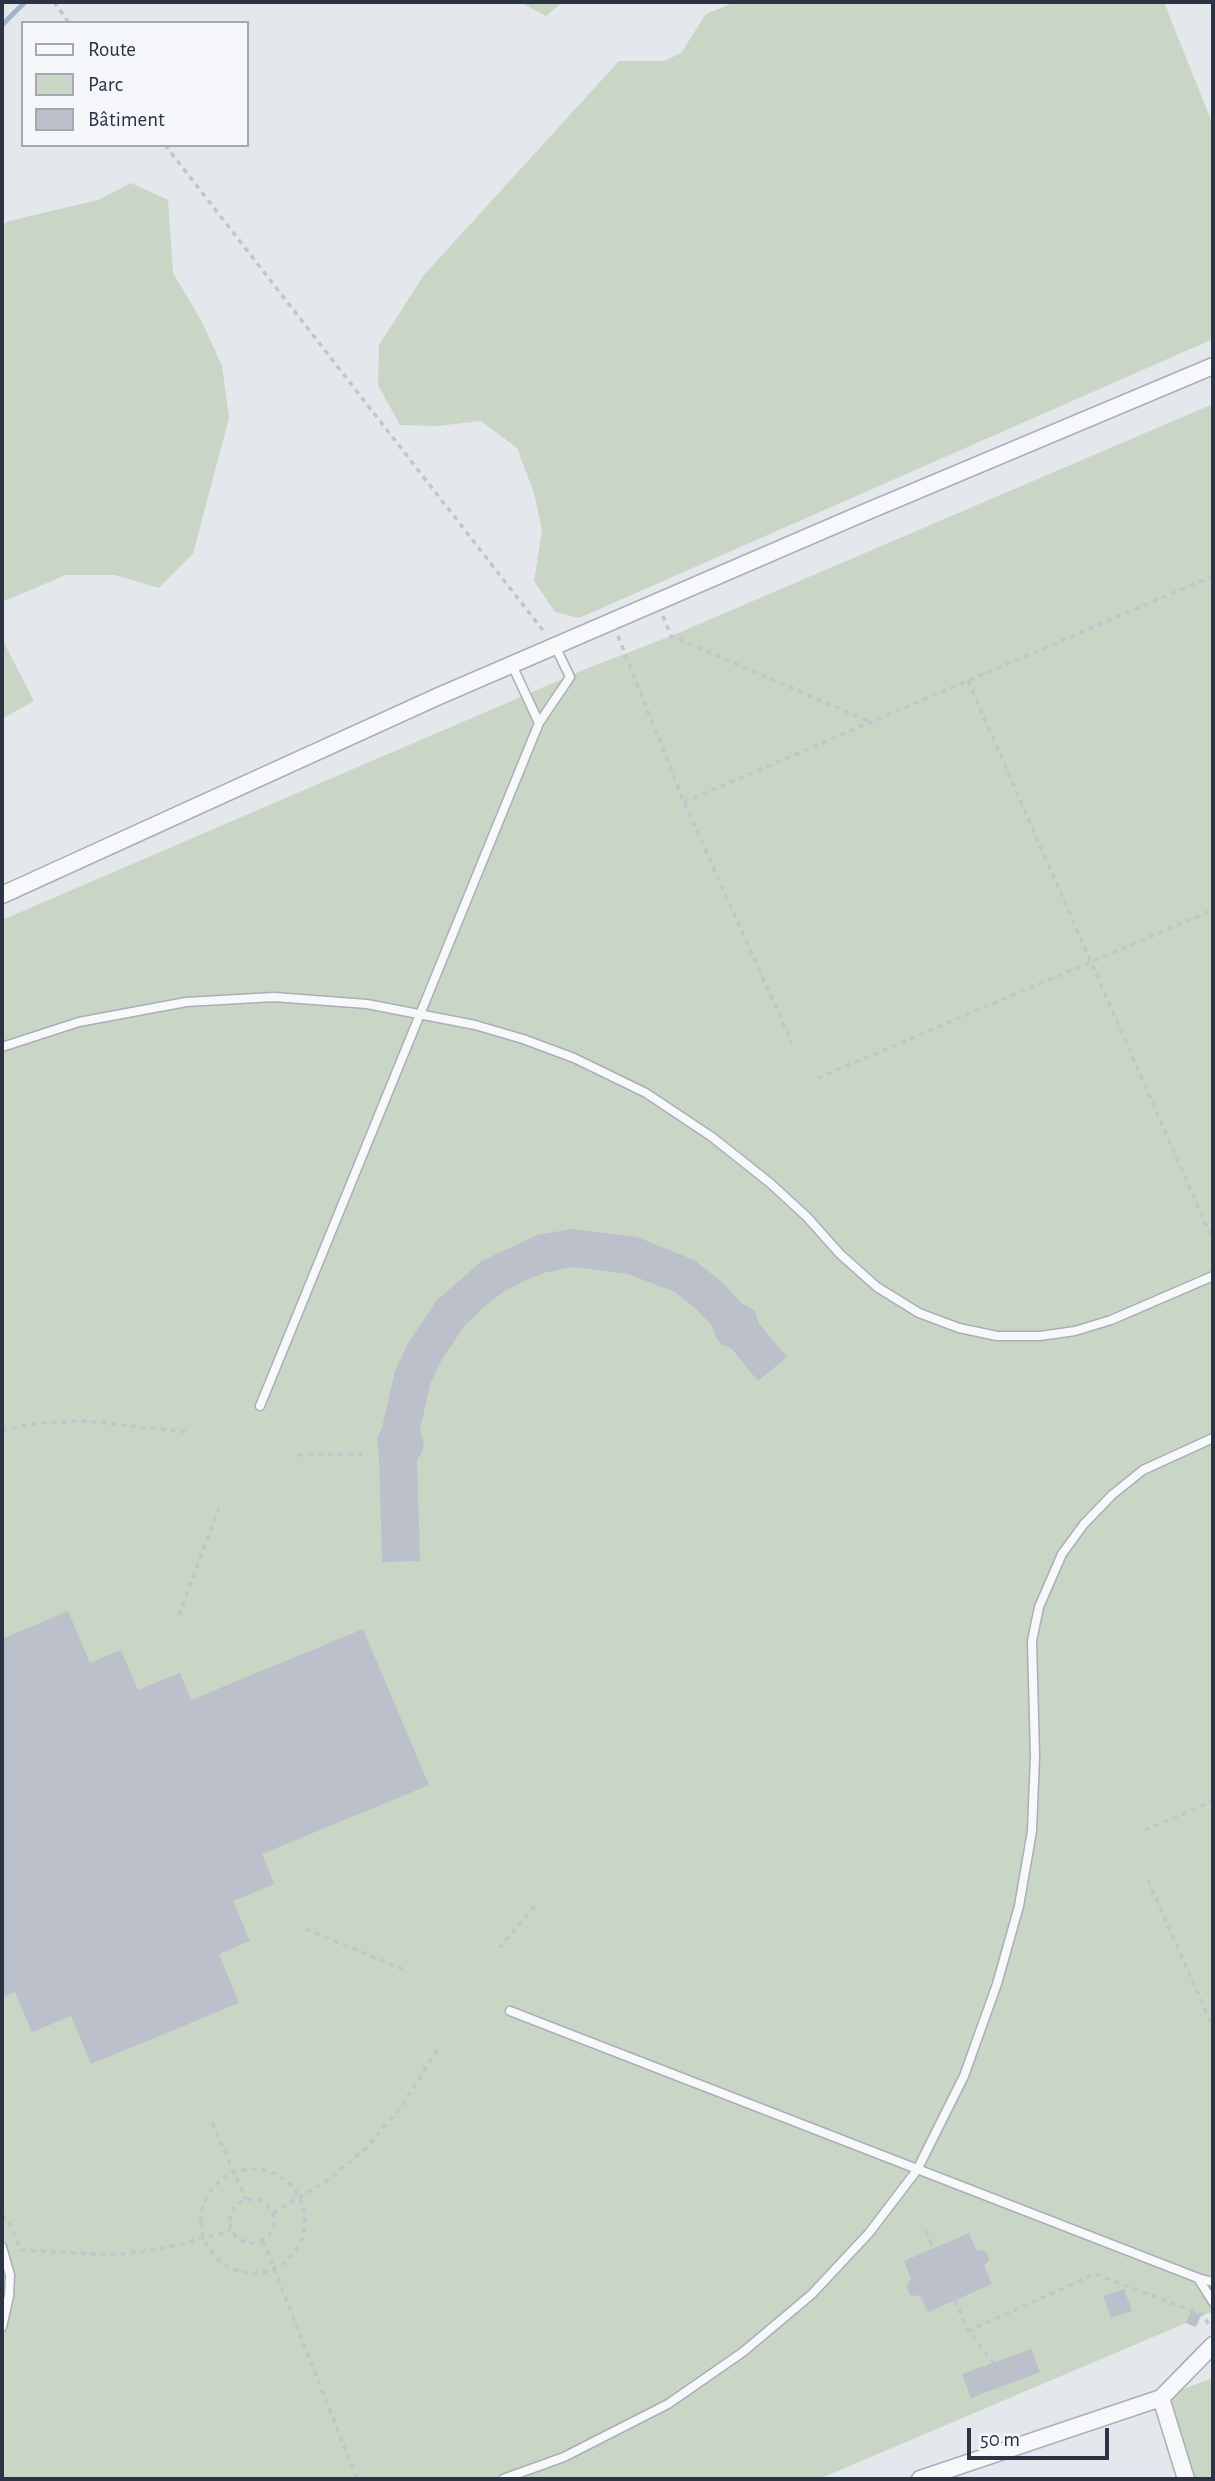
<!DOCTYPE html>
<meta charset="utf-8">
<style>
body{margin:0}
#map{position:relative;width:1215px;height:2481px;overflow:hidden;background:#e4e7ec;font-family:"Alegreya Sans",sans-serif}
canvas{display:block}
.frame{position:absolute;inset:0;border:4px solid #2b3445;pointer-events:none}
.legend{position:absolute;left:21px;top:21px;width:228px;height:126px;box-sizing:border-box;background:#f4f6f9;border:2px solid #a4a8b1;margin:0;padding:9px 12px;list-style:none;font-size:21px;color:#2b3445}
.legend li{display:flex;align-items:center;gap:14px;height:35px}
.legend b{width:35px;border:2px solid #a4a8b1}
.scale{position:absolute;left:967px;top:2428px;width:142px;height:32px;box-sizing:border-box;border:4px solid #2b3445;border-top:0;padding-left:9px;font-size:21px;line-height:24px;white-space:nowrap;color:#2b3445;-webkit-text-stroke:5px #f4f6f9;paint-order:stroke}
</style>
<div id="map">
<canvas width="1215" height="2481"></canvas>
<div class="frame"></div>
<ul class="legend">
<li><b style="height:9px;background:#f7f8fa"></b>Route</li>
<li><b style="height:19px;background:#c9d6c5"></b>Parc</li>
<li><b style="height:19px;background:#bbc0ca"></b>Bâtiment</li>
</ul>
<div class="scale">50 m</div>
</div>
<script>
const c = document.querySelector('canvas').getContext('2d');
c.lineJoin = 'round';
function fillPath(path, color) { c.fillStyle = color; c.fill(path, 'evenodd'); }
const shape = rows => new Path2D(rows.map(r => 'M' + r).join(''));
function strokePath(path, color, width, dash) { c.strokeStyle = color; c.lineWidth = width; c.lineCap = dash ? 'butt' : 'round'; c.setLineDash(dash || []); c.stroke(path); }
fillPath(shape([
 [520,2,563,2,546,16],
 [735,2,1164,2,1213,125,1213,339,579,618,555,612,534,581,542,530,534,493,517,448,481,421,436,426,400,425,378,385,379,345,424,275,619,61,664,61,681,53,706,14],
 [131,183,168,200,173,273,202,322,222,366,229,418,193,554,159,588,115,575,66,575,2,602,2,225,9,221,98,200],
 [1213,404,1213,2312,1201,2315,1196,2327,1186,2323,819,2479,2,2479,2,920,588,668,671,636],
 [2,639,34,701,2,719],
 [1213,2378,1213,2479,1188,2479,1165,2416,1175,2392]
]), '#c9d6c5');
strokePath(shape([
 [2,25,24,3]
]), '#9fb4cc', 5);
fillPath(shape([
 [572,1229,637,1237,694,1260,723,1283,741,1303,755,1311,759,1324,787,1357,758,1381,731,1348,722,1345,716,1338,713,1327,697,1310,675,1292,628,1274,574,1267,547,1272,524,1281,503,1292,484,1307,465,1325,441,1361,430,1384,420,1430,424,1445,422,1453,417,1459,420,1561,382,1562,379,1455,377,1439,382,1428,395,1371,408,1343,437,1300,482,1261,537,1235],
 [68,1611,90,1663,121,1650,138,1690,180,1673,191,1700,363,1629,429,1785,262,1854,274,1884,233,1901,250,1941,219,1954,239,2003,91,2064,71,2016,32,2032,15,1992,2,1997,2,1639],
 [969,2233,976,2250,986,2251,989,2260,984,2266,992,2284,928,2312,920,2296,910,2295,906,2286,911,2279,904,2261],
 [1124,2289,1132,2311,1111,2318,1103,2296],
 [1191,2311,1201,2315,1196,2327,1186,2323],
 [1031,2349,1040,2372,971,2398,962,2374]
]), '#bbc0ca');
const lane = shape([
 [512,665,539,723],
 [2,1047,79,1022,186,1002,274,997,367,1004,475,1025,523,1039,574,1058,646,1093,712,1137,770,1183,807,1217,840,1254,877,1287,919,1313,959,1328,997,1336,1040,1336,1075,1331,1111,1320,1213,1276],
 [260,1406,539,723,570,677,555,646],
 [510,2011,1198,2278,1213,2282],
 [2,2247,10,2275,9,2296,2,2327],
 [1198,2278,1213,2302],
 [503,2479,564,2457,668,2404,743,2352,812,2294,869,2233,917,2170,964,2076,997,1984,1019,1906,1032,1831,1035,1756,1032,1641,1039,1607,1062,1554,1084,1524,1112,1495,1143,1470,1213,1438]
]);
const street = shape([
 [2,895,439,696,861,514,1213,366],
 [1161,2398,1186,2479],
 [920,2479,1161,2398,1213,2345]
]);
strokePath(lane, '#a9aeb7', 11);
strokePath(street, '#a9aeb7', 19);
strokePath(shape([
 [54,2,69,23],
 [165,145,545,633],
 [663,616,671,636,871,722],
 [618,636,684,802,792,1043],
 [968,681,1213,1241],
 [684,802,1213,576],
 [818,1078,1213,910],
 [2,1430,36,1423,84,1421,187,1432],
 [298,1455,362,1454],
 [179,1615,220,1505],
 [1145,1830,1213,1801],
 [1148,1880,1213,2028],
 [306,1929,407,1971],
 [499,1948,538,1902],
 [212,2123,246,2199],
 '201 2221a52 52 0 1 1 104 0a52 52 0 1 1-104 0Z',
 '230 2221a22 22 0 1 1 44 0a22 22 0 1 1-44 0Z',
 [273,2213,328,2180,366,2148,401,2107,439,2047],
 [2,2215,9,2223,21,2250,114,2255,160,2249,231,2231],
 [926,2231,933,2248],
 [263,2241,357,2479],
 [955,2300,968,2331,994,2363],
 [968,2331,1095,2274,1203,2315,1211,2328]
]), '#c2c5cb', 3.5, [5, 5]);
strokePath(lane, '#f7f8fa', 8);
strokePath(street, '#f7f8fa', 16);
</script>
